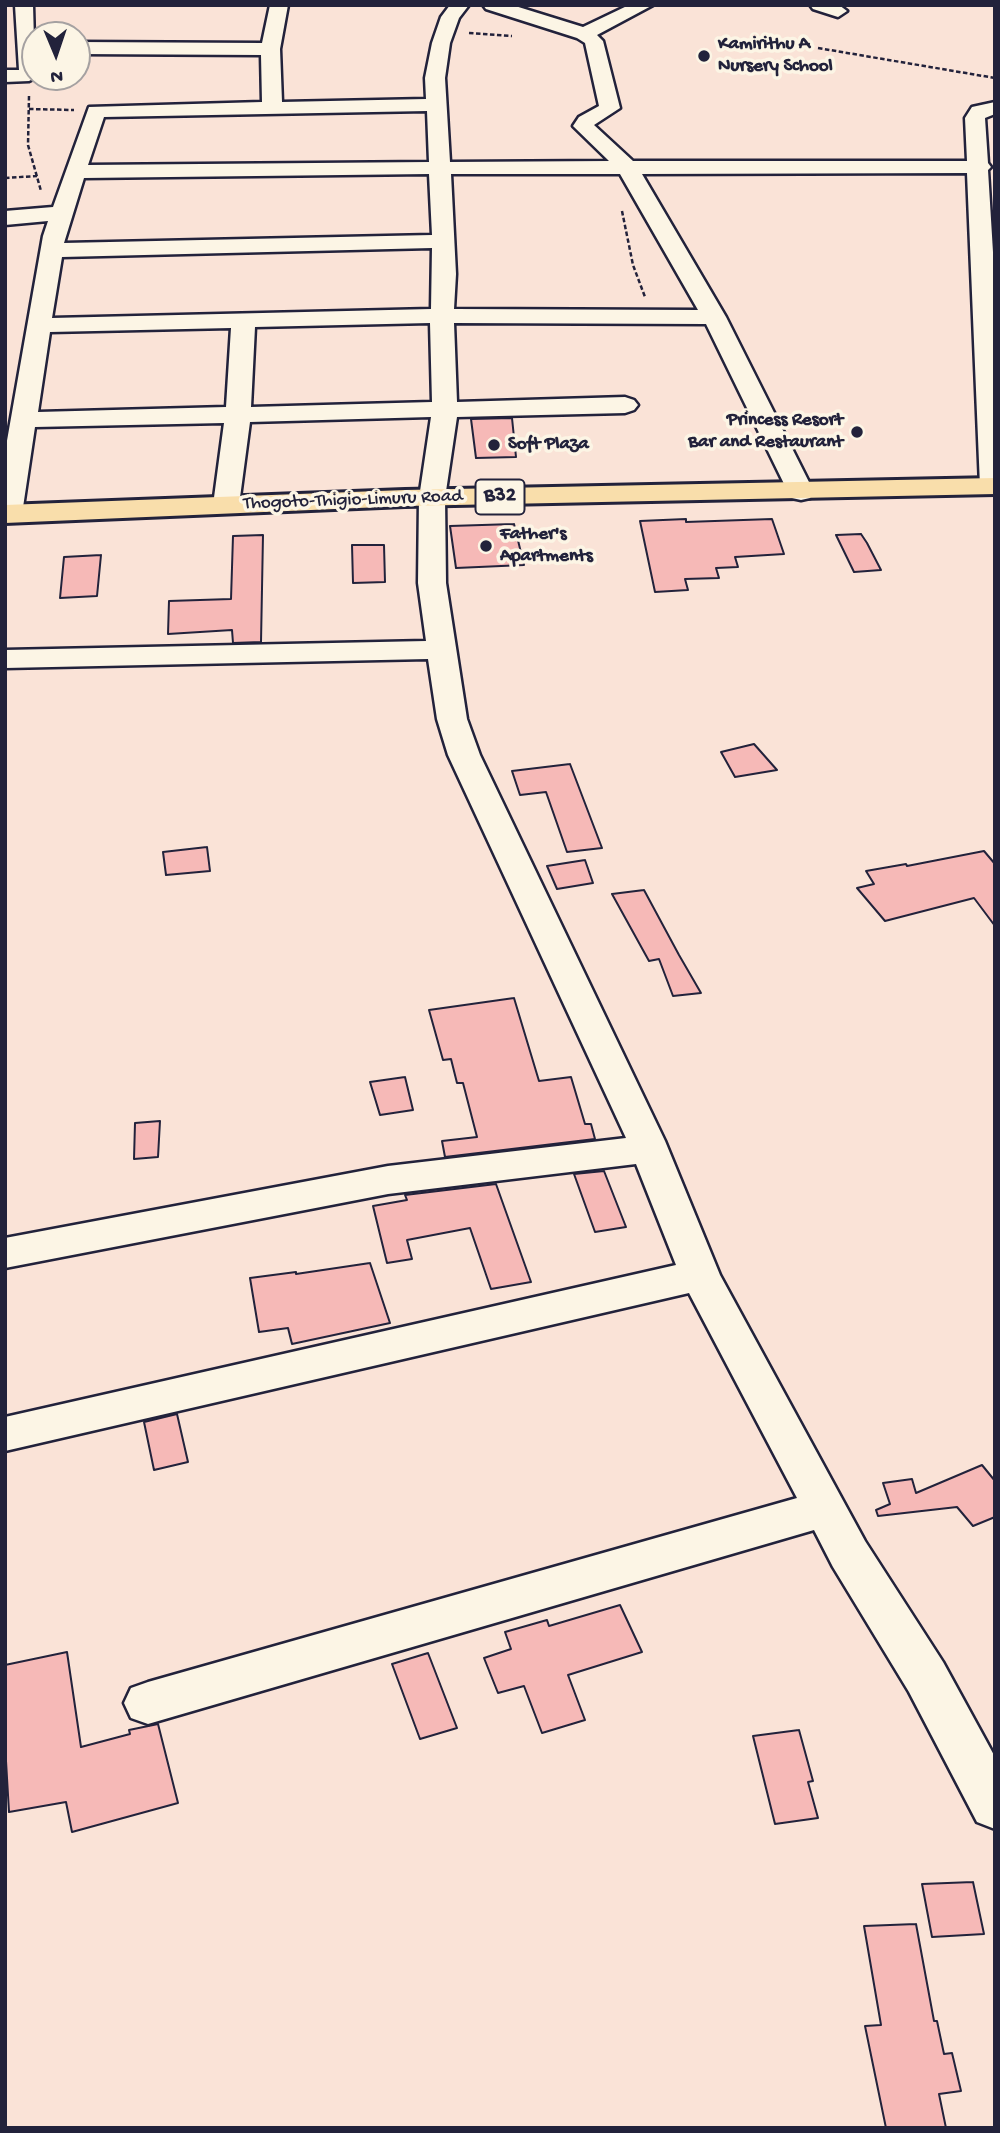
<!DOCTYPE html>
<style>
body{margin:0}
#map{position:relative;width:1000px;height:2133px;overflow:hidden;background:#fae3d7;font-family:"Gochi Hand",sans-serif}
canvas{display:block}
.frame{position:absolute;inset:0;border:7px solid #22223b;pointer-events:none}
.north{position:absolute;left:21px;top:21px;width:70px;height:70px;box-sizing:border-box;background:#fcf5e5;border:2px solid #a5a1a1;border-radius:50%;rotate:178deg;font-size:19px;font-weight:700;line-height:28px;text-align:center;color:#22223b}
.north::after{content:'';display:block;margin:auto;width:24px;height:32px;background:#22223b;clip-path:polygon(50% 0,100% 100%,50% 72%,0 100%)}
</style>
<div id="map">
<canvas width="1000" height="2133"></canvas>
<div class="frame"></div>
<div class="north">N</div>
</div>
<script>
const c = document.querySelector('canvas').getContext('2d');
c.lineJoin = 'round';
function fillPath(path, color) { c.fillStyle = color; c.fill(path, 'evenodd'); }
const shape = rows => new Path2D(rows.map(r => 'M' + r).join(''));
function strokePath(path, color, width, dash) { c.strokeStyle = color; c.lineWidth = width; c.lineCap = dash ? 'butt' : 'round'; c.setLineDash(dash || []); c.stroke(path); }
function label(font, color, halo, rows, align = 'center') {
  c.font = font + ' "Gochi Hand",sans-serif'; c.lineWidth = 7; c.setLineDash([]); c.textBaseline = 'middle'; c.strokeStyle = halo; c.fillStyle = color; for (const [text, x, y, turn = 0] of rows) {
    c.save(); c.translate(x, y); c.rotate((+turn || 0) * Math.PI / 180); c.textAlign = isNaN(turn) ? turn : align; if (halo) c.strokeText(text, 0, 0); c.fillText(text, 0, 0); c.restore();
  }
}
const building = shape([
 [512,418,516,457,476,458,471,419,512,418],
 [686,519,686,522,772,519,784,554,735,557,738,567,716,568,719,578,685,579,688,590,655,592,640,521,686,519],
 [514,524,524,565,456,568,450,526,514,524],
 [861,534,867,543,881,570,854,572,836,535,861,534],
 [263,535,261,642,233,643,232,630,168,634,169,601,231,599,233,536,263,535],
 [352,545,384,545,385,582,353,583,352,545],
 [101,555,97,596,60,598,64,557,101,555],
 [754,744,777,770,735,777,721,752,754,744],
 [570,764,602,848,567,852,546,792,520,795,512,771,570,764],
 [207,847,210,871,166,875,163,852,207,847],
 [984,851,995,864,995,926,974,898,885,921,857,888,874,884,866,871,906,864,907,866,984,851],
 [585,860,593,883,557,889,547,866,585,860],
 [644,890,679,955,701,993,673,996,659,959,649,961,612,894,644,890],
 [514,998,539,1081,571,1077,585,1124,591,1124,595,1139,445,1157,442,1141,477,1137,463,1083,457,1083,451,1059,443,1060,429,1010,514,998],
 [405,1077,413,1110,380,1115,370,1082,405,1077],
 [160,1121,158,1157,134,1159,135,1123,160,1121],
 [604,1171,626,1227,595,1232,574,1174,604,1171],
 [496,1184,531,1282,491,1289,470,1228,407,1240,412,1259,387,1263,373,1206,407,1200,405,1195,496,1184],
 [370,1263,390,1323,292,1344,288,1328,259,1332,250,1278,296,1272,296,1274,370,1263],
 [177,1414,188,1462,154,1470,144,1422,177,1414],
 [982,1465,995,1481,995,1517,973,1526,957,1507,878,1516,876,1510,890,1504,883,1483,912,1479,916,1493,982,1465],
 [620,1605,642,1652,568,1675,585,1720,542,1733,524,1686,498,1693,484,1658,511,1649,505,1632,547,1620,549,1626,620,1605],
 [67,1652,81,1747,130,1734,129,1730,158,1724,178,1803,72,1832,66,1802,9,1812,5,1744,5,1665,67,1652],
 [428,1653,457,1728,420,1739,392,1664,428,1653],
 [799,1730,813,1781,808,1782,818,1818,775,1824,753,1736,799,1730],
 [973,1882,984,1934,932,1937,922,1884,973,1882],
 [916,1924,934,2021,937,2021,944,2054,952,2053,961,2091,939,2094,946,2128,886,2128,865,2026,881,2025,864,1926,916,1924]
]);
fillPath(building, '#f6b9b7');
strokePath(building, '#22223b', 2);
const minor = shape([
 [15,5,33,5,35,77,37,77,29,81,5,82,5,70,19,70,15,5],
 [270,5,288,5,280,49,282,102,426,99,425,78,432,43,441,17,450,5,469,5,459,18,450,43,445,78,450,162,609,161,573,126,579,117,599,106,585,43,577,38,486,9,483,5,512,5,583,27,629,5,653,5,597,35,603,41,620,108,594,125,633,161,967,161,965,118,972,107,995,102,995,114,985,118,988,163,991,167,988,170,995,285,995,494,984,492,980,486,967,173,642,174,726,317,814,492,810,498,801,500,792,498,788,492,706,324,454,323,457,402,625,397,634,400,638,405,634,410,625,413,457,417,445,498,446,583,467,719,480,755,665,1141,720,1275,865,1541,943,1662,995,1757,995,1829,977,1822,909,1692,833,1567,814,1530,148,1724,131,1718,124,1703,131,1688,148,1682,797,1498,689,1293,5,1451,5,1417,676,1265,636,1164,388,1194,5,1268,5,1238,388,1166,626,1138,448,755,437,719,428,659,5,668,5,650,426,641,418,583,419,498,431,417,250,422,239,505,236,511,226,513,216,511,213,505,224,423,35,427,22,514,18,520,5,521,5,452,43,236,48,221,5,225,5,211,53,207,89,107,262,102,261,55,77,54,77,42,262,43,270,5],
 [427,111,429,162,88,165,104,117,427,111],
 [429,174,432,235,64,243,84,178,429,174],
 [451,174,620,174,698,310,454,309,456,274,451,174],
 [432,248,431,309,52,318,62,257,432,248],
 [430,323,432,402,251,407,255,327,430,323],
 [231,328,226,407,38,412,50,332,231,328],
 [810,5,839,5,847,11,838,17,813,9,810,5]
]);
const highway = shape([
 [995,478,995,494,405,506,5,523,5,505,405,490,995,478]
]);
strokePath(minor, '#22223b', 5);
strokePath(highway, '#22223b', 6);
strokePath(shape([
 [469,33,512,36],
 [818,48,995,78],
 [29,96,28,145,41,191],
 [29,109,74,110],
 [5,178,37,176],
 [622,211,633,265,645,297]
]), '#22223b', 2.5, [4.5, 2.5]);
fillPath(minor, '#fcf5e5');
fillPath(highway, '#f9deab');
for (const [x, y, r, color] of [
 [704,56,7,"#22223b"],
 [857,432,7,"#22223b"],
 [494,445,7,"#22223b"],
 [486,546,7,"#22223b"]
]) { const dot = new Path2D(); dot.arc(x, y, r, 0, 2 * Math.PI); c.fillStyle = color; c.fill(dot); strokePath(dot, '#fcf5e5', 2.5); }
label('bold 19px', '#22223b', '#fcf5e5', [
 ["Kamirithu A",718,45],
 ["Nursery School",718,67],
 ["Princess Resort",843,421,"right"],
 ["Bar and Restaurant",843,443,"right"],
 ["Soft Plaza",508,445],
 ["Father's",500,535],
 ["Apartments",500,557]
], 'left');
label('19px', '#22223b', '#fcf5e5', [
 ["Thogoto-Thigio-Limuru Road",353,501,-2]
]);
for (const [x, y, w] of [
 [500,497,49]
]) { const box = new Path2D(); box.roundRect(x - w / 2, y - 17.5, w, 35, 5); c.fillStyle = '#fcf5e5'; c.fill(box); strokePath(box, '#22223b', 2); }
label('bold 21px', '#22223b', null, [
 ["B32",500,497]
]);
</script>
